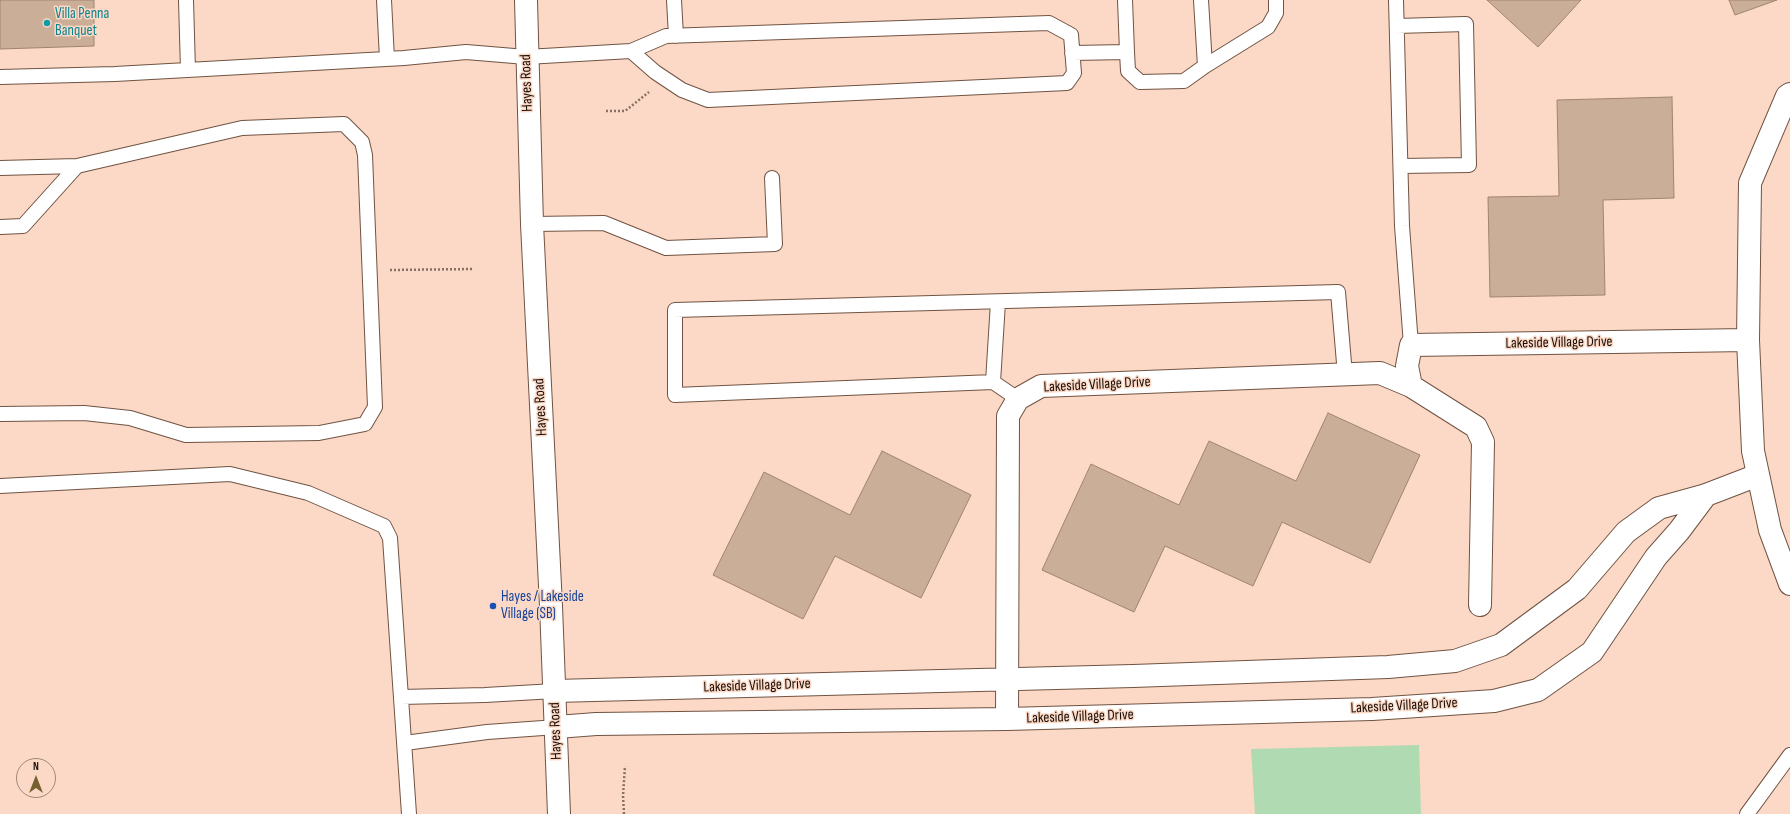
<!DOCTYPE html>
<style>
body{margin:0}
#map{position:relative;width:1790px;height:814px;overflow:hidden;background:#fbd9c6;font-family:"Sofia Sans Condensed",sans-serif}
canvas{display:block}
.north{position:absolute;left:16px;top:758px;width:40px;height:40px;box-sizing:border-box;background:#fbd9c6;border:1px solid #a0877a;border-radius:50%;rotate:0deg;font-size:11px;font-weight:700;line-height:16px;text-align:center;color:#180d07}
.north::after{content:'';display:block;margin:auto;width:14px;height:18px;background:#776030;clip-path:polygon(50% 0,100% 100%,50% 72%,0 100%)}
</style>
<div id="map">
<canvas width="1790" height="814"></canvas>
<div class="north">N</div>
</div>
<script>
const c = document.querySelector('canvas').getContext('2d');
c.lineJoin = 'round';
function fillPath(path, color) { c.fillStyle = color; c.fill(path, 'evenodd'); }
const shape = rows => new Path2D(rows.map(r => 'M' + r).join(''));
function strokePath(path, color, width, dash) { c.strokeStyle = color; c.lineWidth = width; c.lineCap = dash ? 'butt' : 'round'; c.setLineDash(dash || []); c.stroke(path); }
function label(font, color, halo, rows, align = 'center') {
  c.font = font + ' "Sofia Sans Condensed",sans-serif'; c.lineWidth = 3; c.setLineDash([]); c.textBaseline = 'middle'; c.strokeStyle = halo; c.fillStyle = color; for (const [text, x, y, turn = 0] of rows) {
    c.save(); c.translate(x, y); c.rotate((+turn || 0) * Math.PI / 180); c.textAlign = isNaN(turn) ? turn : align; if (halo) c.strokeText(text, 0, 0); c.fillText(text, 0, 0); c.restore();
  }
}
fillPath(shape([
 [1419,745,1421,814,1255,814,1251,749]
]), '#b0dab1');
const building = shape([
 [0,0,94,0,94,46,0,49,0,0],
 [1487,0,1581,0,1538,47,1487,0],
 [1729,0,1777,0,1735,15,1729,0],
 [1672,97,1674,198,1603,200,1605,295,1490,297,1488,197,1559,196,1557,100,1672,97],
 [1328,413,1420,455,1370,563,1282,522,1253,586,1165,546,1134,612,1042,570,1091,464,1179,505,1209,441,1296,481,1328,413],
 [882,451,971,495,921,598,835,556,803,619,713,575,764,472,850,515,882,451]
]);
fillPath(building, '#cbae98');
strokePath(building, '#a0846e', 1);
const lane = shape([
 [186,0,188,70],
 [384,0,387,59],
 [674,0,676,36],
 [1201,0,1205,66],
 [1396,0,1402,226,1411,345],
 [1397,26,1466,24,1469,165,1401,166],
 [1127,52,1128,71,1140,82,1184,81,1205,66,1268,27,1276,13,1276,0],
 [1072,53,1127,52,1125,0],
 [0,77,115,74,404,58,466,52,526,57,631,51,666,36,1049,23,1071,35,1074,73,1067,83,708,100,682,90,655,72,631,51],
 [0,168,77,166,242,128,344,124,362,142,365,155,375,407,365,424,319,433,186,435,130,418,84,413,0,414],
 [532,224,604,223,666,248,775,244,772,178],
 [0,227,23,226,77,166],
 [993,382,998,302],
 [1018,399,993,382,675,395,675,310,1338,292,1345,375],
 [0,486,230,474,308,493,384,526,390,538,409,814],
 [401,697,485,695,555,691],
 [405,743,487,732,557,727],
 [1747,814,1790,755]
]);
const street = shape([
 [1790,94,1787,96,1750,183,1748,340,1753,451,1770,530,1790,584],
 [1411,386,1407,366,1411,345,1748,340],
 [555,691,1133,676,1388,667,1455,661,1501,645,1577,589,1626,532,1659,508,1706,495,1758,475],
 [1007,719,1008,416,1018,399,1041,386,1380,373,1411,386,1476,427,1483,442,1480,605],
 [557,727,596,724,1007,719,1372,709,1494,701,1538,690,1592,652,1656,557,1679,531,1706,495]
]);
const secondary = shape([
 [526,0,532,224,551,606,559,814]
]);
strokePath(lane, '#705343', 16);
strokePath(street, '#705343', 24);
strokePath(secondary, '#705343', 24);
strokePath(shape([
 [606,111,625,111,649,92],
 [390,270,473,269],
 [624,814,623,796,625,766]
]), '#877064', 2.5, [2, 2]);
strokePath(lane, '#fff', 14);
strokePath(street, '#fff', 22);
strokePath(secondary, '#fff', 22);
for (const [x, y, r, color] of [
 [47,23,4,"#0f9aa8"],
 [493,606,4,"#1a4fb4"]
]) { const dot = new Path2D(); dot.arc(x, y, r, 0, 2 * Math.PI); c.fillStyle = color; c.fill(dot); strokePath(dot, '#fbd9c6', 1.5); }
label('15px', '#0d838f', '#fbd9c6', [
 ["Villa Penna",55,14],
 ["Banquet",55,31]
], 'left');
label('15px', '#180d07', '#fbd9c6', [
 ["Hayes Road",527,83,-92],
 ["Lakeside Village Drive",1559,343,-1],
 ["Lakeside Village Drive",1097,385,-3],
 ["Hayes Road",541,407,-93],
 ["Lakeside Village Drive",757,686,-2],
 ["Lakeside Village Drive",1404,706,-3],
 ["Lakeside Village Drive",1080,717,-2],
 ["Hayes Road",556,731,-92]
]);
label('15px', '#164399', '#fbd9c6', [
 ["Hayes / Lakeside",501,597],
 ["Village (SB)",501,614]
], 'left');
</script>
